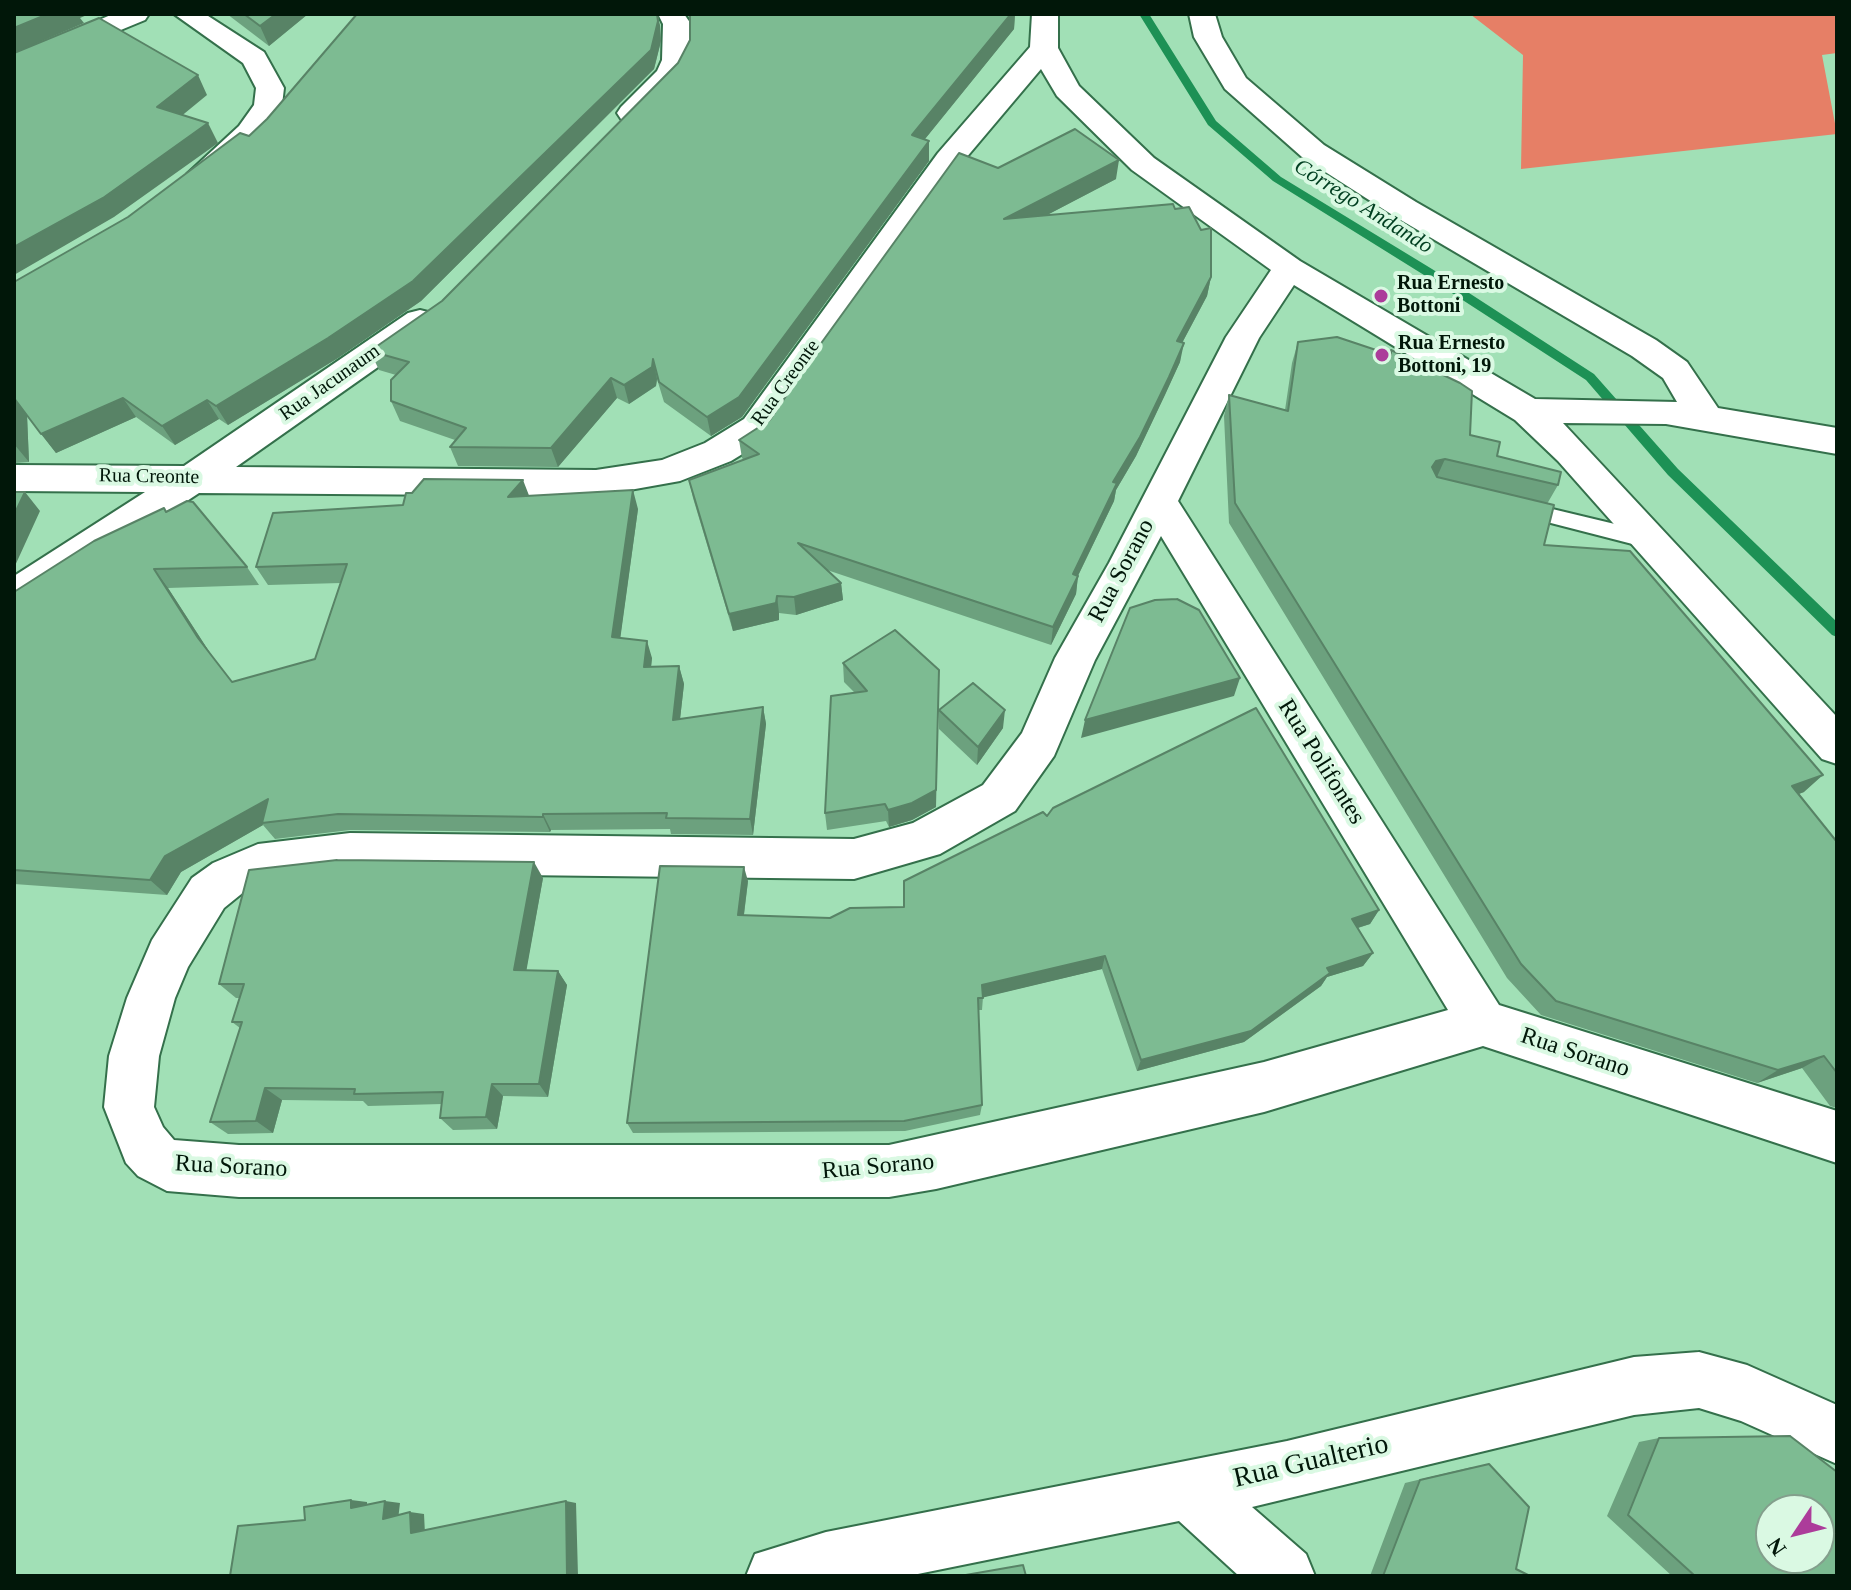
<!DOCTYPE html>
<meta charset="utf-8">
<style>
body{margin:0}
#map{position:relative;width:1851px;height:1590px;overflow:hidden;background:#a1e0b6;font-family:Georgia,serif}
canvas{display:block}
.frame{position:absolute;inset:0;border:16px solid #011709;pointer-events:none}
.north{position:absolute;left:1755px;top:1494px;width:80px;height:80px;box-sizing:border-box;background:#daf9e3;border:2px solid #839f8c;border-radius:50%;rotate:235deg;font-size:22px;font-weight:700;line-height:32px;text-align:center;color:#011709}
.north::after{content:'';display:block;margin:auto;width:28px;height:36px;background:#ac3c9a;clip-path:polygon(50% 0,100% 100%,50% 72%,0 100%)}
</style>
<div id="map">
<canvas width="1851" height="1590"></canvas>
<div class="frame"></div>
<div class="north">N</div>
</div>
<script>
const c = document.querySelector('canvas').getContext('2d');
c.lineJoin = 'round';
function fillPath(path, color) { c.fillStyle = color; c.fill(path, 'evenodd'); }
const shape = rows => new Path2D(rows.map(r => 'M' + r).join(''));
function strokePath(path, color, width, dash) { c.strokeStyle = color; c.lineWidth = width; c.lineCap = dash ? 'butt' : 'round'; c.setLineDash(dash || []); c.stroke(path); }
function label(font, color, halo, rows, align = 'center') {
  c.font = font + ' Georgia,serif'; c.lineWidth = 8; c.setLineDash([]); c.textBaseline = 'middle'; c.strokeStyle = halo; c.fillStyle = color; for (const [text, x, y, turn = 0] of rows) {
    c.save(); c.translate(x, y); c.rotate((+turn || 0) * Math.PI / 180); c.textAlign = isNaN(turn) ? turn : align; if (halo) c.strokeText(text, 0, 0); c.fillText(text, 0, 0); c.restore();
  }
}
fillPath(shape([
 [1470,14,1837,14,1837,53,1822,55,1837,134,1521,169,1523,55]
]), '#e67f66');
fillPath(shape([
 [1139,14,1149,14,1216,121,1281,177,1432,269,1594,374,1678,469,1837,622,1837,637,1832,635,1668,475,1586,380,1424,275,1273,181,1208,125,1139,14]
]), '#1d9155');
const service = shape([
 [1519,501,1648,532,1655,535,1658,540,1655,545,1648,548,1512,513,1509,508,1512,503,1519,501]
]);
const minor = shape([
 [113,14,149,14,145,20,14,74,14,56,113,14],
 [174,14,205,14,264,52,284,88,282,105,260,138,213,180,202,183,191,180,187,174,239,126,254,105,256,88,243,63,174,14],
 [658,14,684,14,691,24,690,60,679,81,641,119,631,122,621,119,617,113,621,107,657,71,662,60,663,24,658,14],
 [1032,14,1058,14,1058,48,1079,86,1154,158,1300,261,1535,399,1677,402,1663,378,1632,356,1394,216,1302,157,1225,89,1194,37,1189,14,1215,14,1222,37,1246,78,1324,145,1416,202,1656,340,1687,362,1718,408,1837,428,1837,454,1666,424,1563,423,1837,717,1837,764,1822,759,1558,461,1515,420,1294,285,1259,338,1178,501,1499,1005,1837,1111,1837,1163,1483,1046,1264,1112,936,1189,889,1197,239,1197,167,1191,138,1176,126,1163,104,1107,109,1056,127,998,152,940,192,878,213,863,258,844,350,833,854,839,913,823,983,785,1022,733,1055,658,1109,563,1226,337,1271,270,1132,170,1057,96,1041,69,960,165,821,359,770,437,731,461,680,481,596,496,199,493,28,606,14,610,14,576,145,492,14,491,14,465,184,466,408,313,420,310,432,313,437,321,432,329,236,467,596,470,662,460,705,443,744,419,938,153,1030,47,1032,14],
 [1161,536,1448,1010,1264,1062,889,1145,239,1145,174,1140,163,1127,154,1107,159,1056,175,998,188,967,224,908,245,891,262,883,350,873,854,879,940,854,1015,811,1054,756,1095,660,1161,536],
 [1699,1352,1747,1365,1837,1405,1837,1464,1741,1421,1699,1408,1634,1415,1252,1507,1306,1554,1315,1576,1239,1576,1179,1521,908,1576,746,1576,755,1554,826,1532,1287,1441,1634,1357,1699,1352]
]);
strokePath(service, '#34704b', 4);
strokePath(minor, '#34704b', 4);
fillPath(service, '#fff');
fillPath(minor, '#fff');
fillPath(shape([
 [227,14,308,14,269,46],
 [357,14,658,14,661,41,654,69,421,301,338,358,228,425,219,419,175,445,136,417,56,453,27,415,29,462,14,463,14,282,128,217,249,136,267,119],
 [687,14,1015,14,1014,29,925,139,929,141,929,161,742,417,711,436,664,402,657,379,656,386,629,404,617,398,558,467,458,466,450,447,455,440,400,421,391,401,396,375,379,370,370,351,442,301,678,63,690,40,690,19],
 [998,168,1116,179,1047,215,1175,209,1211,277,1207,296,1182,343,1180,362,1136,456,1116,490,1114,501,1078,576,1076,594,1051,645,827,570,841,583,843,600,796,615,779,613,779,620,733,631,693,498,689,480,744,460,742,458,739,440,770,420],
 [1298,342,1389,355,1391,350,1470,435,1497,456,1558,485,1547,504,1544,545,1804,792,1799,794,1837,842,1837,1108,1830,1106,1802,1068,1757,1083,1541,1015,1507,978,1229,523,1224,416,1229,395,1285,410,1292,363],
 [529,496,638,509,620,638,652,658,651,667,679,666,684,684,680,719,763,707,766,724,753,835,671,834,670,829,551,830,550,832,350,830,275,839,263,825,181,872,167,895,14,884,14,644,166,511,247,567,259,585,168,588,212,656,232,682,315,659,341,583,268,585,256,567],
 [895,630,936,807,912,820,889,827,886,821,827,830,825,813,854,692,844,682,843,663],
 [939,710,1003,728,977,765,939,729],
 [1047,816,1379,910,1370,924,1358,928,1373,953,1363,966,1327,977,1321,986,1244,1042,1137,1071,1102,969,983,997,982,1010,978,1010,982,1105,980,1115,905,1131,633,1133,627,1123,748,881,744,915,830,918,904,907],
 [543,878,526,970,558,971,567,985,548,1097,503,1096,497,1129,453,1130,440,1118,442,1104,368,1106,363,1101,282,1100,273,1133,228,1134,210,1122,240,1028,232,1022,239,998,236,998,219,984],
 [1659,1438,1837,1576,1672,1576,1607,1516,1639,1442],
 [1472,1467,1516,1569,1530,1576,1370,1576,1405,1483]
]), '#6ca17e');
fillPath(shape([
 [48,14,89,14,80,18,84,23,14,53,14,28],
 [276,14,308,14,269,46,260,26],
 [657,14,660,25,661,41,654,69,421,301,338,358,228,425,216,406],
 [1011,14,1015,14,1014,29,912,155,912,135],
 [198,75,207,95,168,127,157,107],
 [208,123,218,143,114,217,14,275,14,247],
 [929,141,929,161,742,417,711,436,707,417],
 [1119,160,1116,179,1003,238,1004,219],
 [1211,277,1207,296,1173,360,1177,341],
 [1184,343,1180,362,1165,395,1136,456,1116,490,1114,501,1070,592,1073,574,1113,482],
 [653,359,657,379,656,386,629,404,624,385],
 [611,378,617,398,558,467,551,448],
 [14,398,27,415,29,462,14,444],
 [123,398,136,417,56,453,41,434],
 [207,400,219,419,175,445,162,426],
 [1445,459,1436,479,1432,467,1436,461],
 [523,480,530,498,508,497],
 [633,490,638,509,618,655,612,637],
 [25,492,40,511,14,568,14,515],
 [154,569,168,588,212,656,198,638],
 [1078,576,1076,594,1051,645,1053,627],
 [841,583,843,600,796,615,794,597],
 [777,596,779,613,779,620,733,631,729,614],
 [647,641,652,658,649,685,644,667],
 [679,666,684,684,678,737,673,720],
 [939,670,936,807,912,820,889,827,888,810],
 [1240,678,1234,696,1081,738,1085,720],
 [763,707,766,724,753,835,750,819],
 [1005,710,1003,728,977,765,978,747],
 [1823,775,1804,792,1773,803,1792,786],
 [268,799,262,823,263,825,181,872,167,895,150,880,165,856],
 [543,814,551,830,550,832,543,817],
 [534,862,543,878,524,984,514,970],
 [744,867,748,881,742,929,738,915],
 [1379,910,1370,924,1344,932,1352,919],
 [1373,953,1363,966,1327,977,1321,986,1244,1042,1137,1071,1141,1060,1327,968],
 [1105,956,1102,969,981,998,982,985],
 [558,971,567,985,548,1097,539,1084],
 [1824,1056,1802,1068,1757,1083,1778,1070],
 [492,1084,503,1096,497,1129,486,1117],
 [265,1088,282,1100,273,1133,256,1121],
 [351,1500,367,1502,367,1509,351,1508],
 [385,1501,400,1503,398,1520,383,1519],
 [566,1501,576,1503,578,1576,567,1576],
 [410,1512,424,1514,425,1534,411,1533]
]), '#588366');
const building = shape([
 [14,14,48,14,14,28,14,14],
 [244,14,276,14,260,26,244,14],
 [357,14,657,14,658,21,651,50,413,281,328,338,216,406,207,400,162,426,123,398,41,434,14,398,14,282,128,217,240,133,249,136,267,119,357,14],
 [690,14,1011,14,912,135,929,141,739,397,707,417,659,382,653,359,652,367,624,385,611,378,551,448,450,447,466,428,391,401,391,380,409,362,370,351,442,301,678,63,690,40,690,14],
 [99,18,198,75,157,107,208,123,103,198,14,247,14,53,99,18],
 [1075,129,1119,160,1004,219,1173,204,1175,209,1189,207,1201,230,1211,228,1211,277,1177,341,1184,343,1169,377,1140,437,1113,482,1117,483,1073,574,1078,576,1053,627,798,543,841,583,794,597,777,596,776,603,729,614,689,480,759,454,739,440,770,420,822,342,959,153,998,168,1075,129],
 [1337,337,1391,355,1391,350,1460,383,1472,391,1470,435,1500,442,1497,456,1561,472,1558,485,1445,459,1436,461,1432,467,1437,477,1554,505,1544,545,1630,551,1823,775,1792,786,1837,842,1837,1073,1824,1056,1778,1070,1556,1001,1521,964,1235,503,1229,395,1288,411,1298,342,1337,337],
 [424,479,523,480,508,497,633,490,612,637,647,641,644,667,679,666,673,720,763,707,750,819,666,818,667,813,543,814,543,817,338,814,262,823,268,799,165,856,150,880,14,870,14,592,94,541,164,508,166,512,187,501,193,502,247,567,154,569,198,638,232,682,315,659,347,564,256,567,273,513,403,505,406,493,412,493,424,479],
 [14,492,25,492,14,515,14,492],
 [1177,599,1199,610,1240,678,1085,720,1130,608,1155,600,1177,599],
 [895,630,939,670,936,790,912,803,888,810,885,804,825,813,831,696,867,691,843,663,895,630],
 [973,683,1005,710,978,747,939,710,973,683],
 [1256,708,1379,910,1352,919,1373,953,1327,968,1330,973,1251,1031,1141,1060,1105,956,982,985,983,998,978,998,982,1105,904,1121,627,1123,660,866,744,867,738,915,830,918,850,908,904,907,904,881,1043,812,1047,816,1053,808,1256,708],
 [337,860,534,862,514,970,558,971,539,1084,492,1084,486,1117,440,1118,443,1092,354,1094,355,1089,265,1088,256,1121,210,1122,242,1022,232,1022,244,984,219,984,249,870,337,860],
 [1790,1436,1837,1472,1837,1576,1695,1576,1628,1515,1659,1438,1790,1436],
 [1771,1510,1819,1510,1819,1558,1771,1558,1771,1510],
 [1489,1464,1529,1507,1516,1569,1530,1576,1383,1576,1420,1480,1489,1464],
 [351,1500,351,1508,385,1501,383,1519,410,1512,411,1533,566,1501,567,1576,230,1576,238,1526,305,1520,304,1507,351,1500],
 [1023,1565,1026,1576,960,1576,1023,1565]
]);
fillPath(building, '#7dbb92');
strokePath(building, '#588366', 2);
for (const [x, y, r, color] of [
 [1381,296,8,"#ac3c9a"],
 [1382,355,8,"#ac3c9a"]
]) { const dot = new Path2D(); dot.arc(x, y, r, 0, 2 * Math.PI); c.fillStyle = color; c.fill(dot); strokePath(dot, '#daf9e3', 3); }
label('bold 20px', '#011709', '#daf9e3', [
 ["Rua Ernesto",1397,284],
 ["Bottoni",1397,307],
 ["Rua Ernesto",1398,344],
 ["Bottoni, 19",1398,367]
], 'left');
label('20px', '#011709', '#daf9e3', [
 ["Rua Jacunaum",330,383,-35],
 ["Rua Creonte",786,383,-54],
 ["Rua Creonte",149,477,1]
]);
label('italic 22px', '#013f20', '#daf9e3', [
 ["Córrego Andando",1363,207,32]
]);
label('24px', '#011709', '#daf9e3', [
 ["Rua Sorano",1122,571,-62],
 ["Rua Polifontes",1321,762,58],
 ["Rua Sorano",1575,1053,18],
 ["Rua Sorano",231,1167,3],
 ["Rua Sorano",878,1167,-5]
]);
label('28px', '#011709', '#daf9e3', [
 ["Rua Gualterio",1311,1462,-13]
]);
</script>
